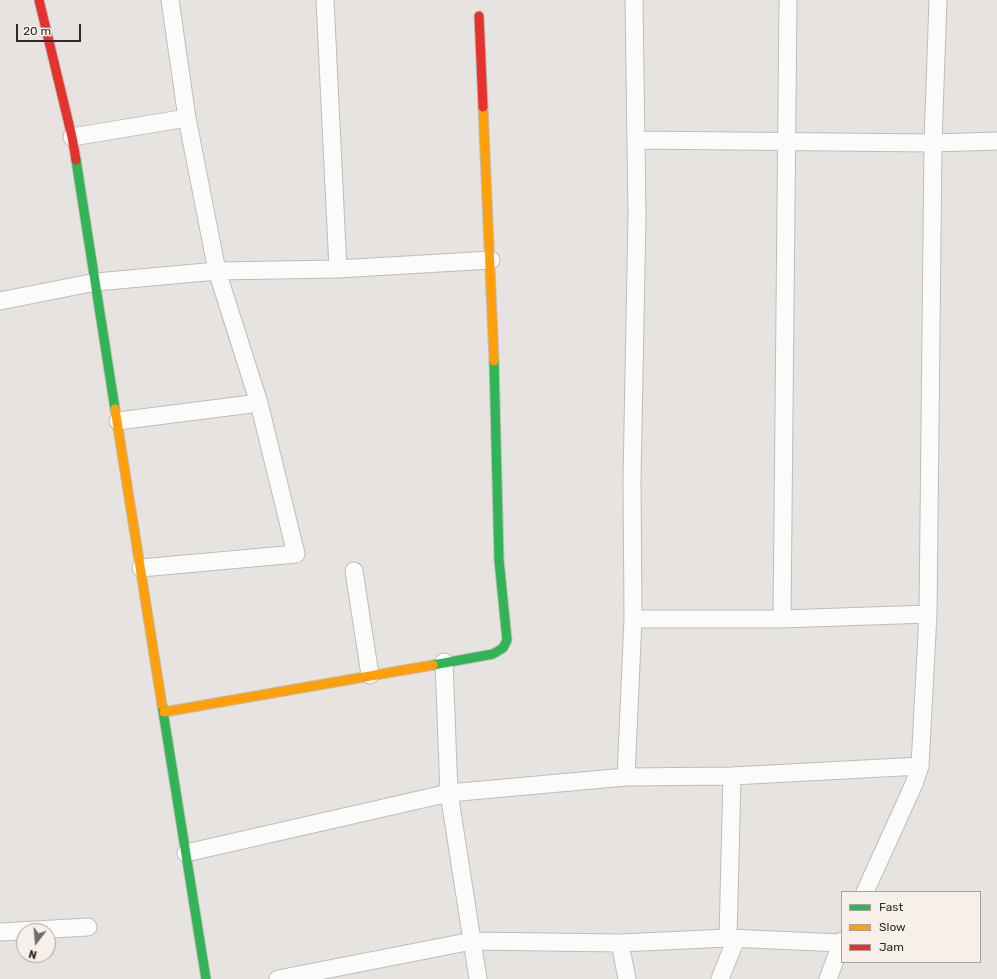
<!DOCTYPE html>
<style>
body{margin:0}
#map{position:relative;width:997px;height:979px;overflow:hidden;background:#e6e3e0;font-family:Rubik,sans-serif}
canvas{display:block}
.legend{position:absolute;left:841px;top:891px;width:140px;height:72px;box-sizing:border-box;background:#f7efea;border:1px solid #a7a19d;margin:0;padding:5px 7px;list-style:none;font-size:12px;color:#2e2c2a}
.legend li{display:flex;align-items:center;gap:8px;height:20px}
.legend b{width:20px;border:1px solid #a7a19d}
.north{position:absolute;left:16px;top:923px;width:40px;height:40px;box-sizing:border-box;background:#f7efea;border:1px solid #a7a19d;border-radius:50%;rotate:196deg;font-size:11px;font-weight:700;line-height:16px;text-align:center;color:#2e2c2a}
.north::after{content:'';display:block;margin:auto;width:14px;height:18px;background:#6e6c6a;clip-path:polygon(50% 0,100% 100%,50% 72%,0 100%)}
.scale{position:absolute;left:16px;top:24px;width:65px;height:18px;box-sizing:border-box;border:2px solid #2e2c2a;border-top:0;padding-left:5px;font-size:12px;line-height:14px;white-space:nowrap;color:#2e2c2a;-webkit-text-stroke:3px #f7efea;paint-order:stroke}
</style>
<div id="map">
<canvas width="997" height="979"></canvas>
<ul class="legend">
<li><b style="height:5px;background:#30b455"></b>Fast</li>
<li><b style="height:5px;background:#ff9f0a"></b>Slow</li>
<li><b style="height:5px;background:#e5322d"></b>Jam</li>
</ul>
<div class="north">N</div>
<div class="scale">20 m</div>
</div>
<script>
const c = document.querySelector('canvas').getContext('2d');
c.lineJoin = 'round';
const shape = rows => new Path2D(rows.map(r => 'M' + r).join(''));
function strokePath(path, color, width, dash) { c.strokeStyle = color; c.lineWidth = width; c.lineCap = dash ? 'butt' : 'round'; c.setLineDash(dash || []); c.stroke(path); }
const street = shape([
 [325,0,338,269],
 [72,137,187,118],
 [637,140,933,143,997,141],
 [0,301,96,282,217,271,338,269,491,260],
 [118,421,259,403],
 [141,568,296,554,259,403,217,271,187,118,170,0],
 [354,571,370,675],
 [633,619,782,619,928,614,933,143,938,0],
 [782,619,788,0],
 [444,662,449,793,478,979],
 [626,777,633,619,632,480,637,215,634,0],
 [186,853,449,793,626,777,732,776,920,766,928,614],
 [865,892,914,784,920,766],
 [0,932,88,927],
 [728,938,841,943],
 [620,943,627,979],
 [278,979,472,941,620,943,728,938,732,776],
 [720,979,736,939],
 [828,979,842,941]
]);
const fast = shape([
 [76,160,115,409],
 [433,665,493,654,503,648,507,640,499,560,494,361],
 [162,705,206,979]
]);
const slow = shape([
 [483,107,494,361],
 [115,409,162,705],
 [164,712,433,665]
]);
const jam = shape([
 [39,0,72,137,76,160],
 [479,16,483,107]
]);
strokePath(street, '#bfbcbb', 19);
strokePath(fast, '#bfbcbb', 11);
strokePath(slow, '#bfbcbb', 11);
strokePath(jam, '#bfbcbb', 11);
strokePath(street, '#fbfbfa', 17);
strokePath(fast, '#30b455', 9);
strokePath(slow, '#ff9f0a', 9);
strokePath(jam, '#e5322d', 9);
</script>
